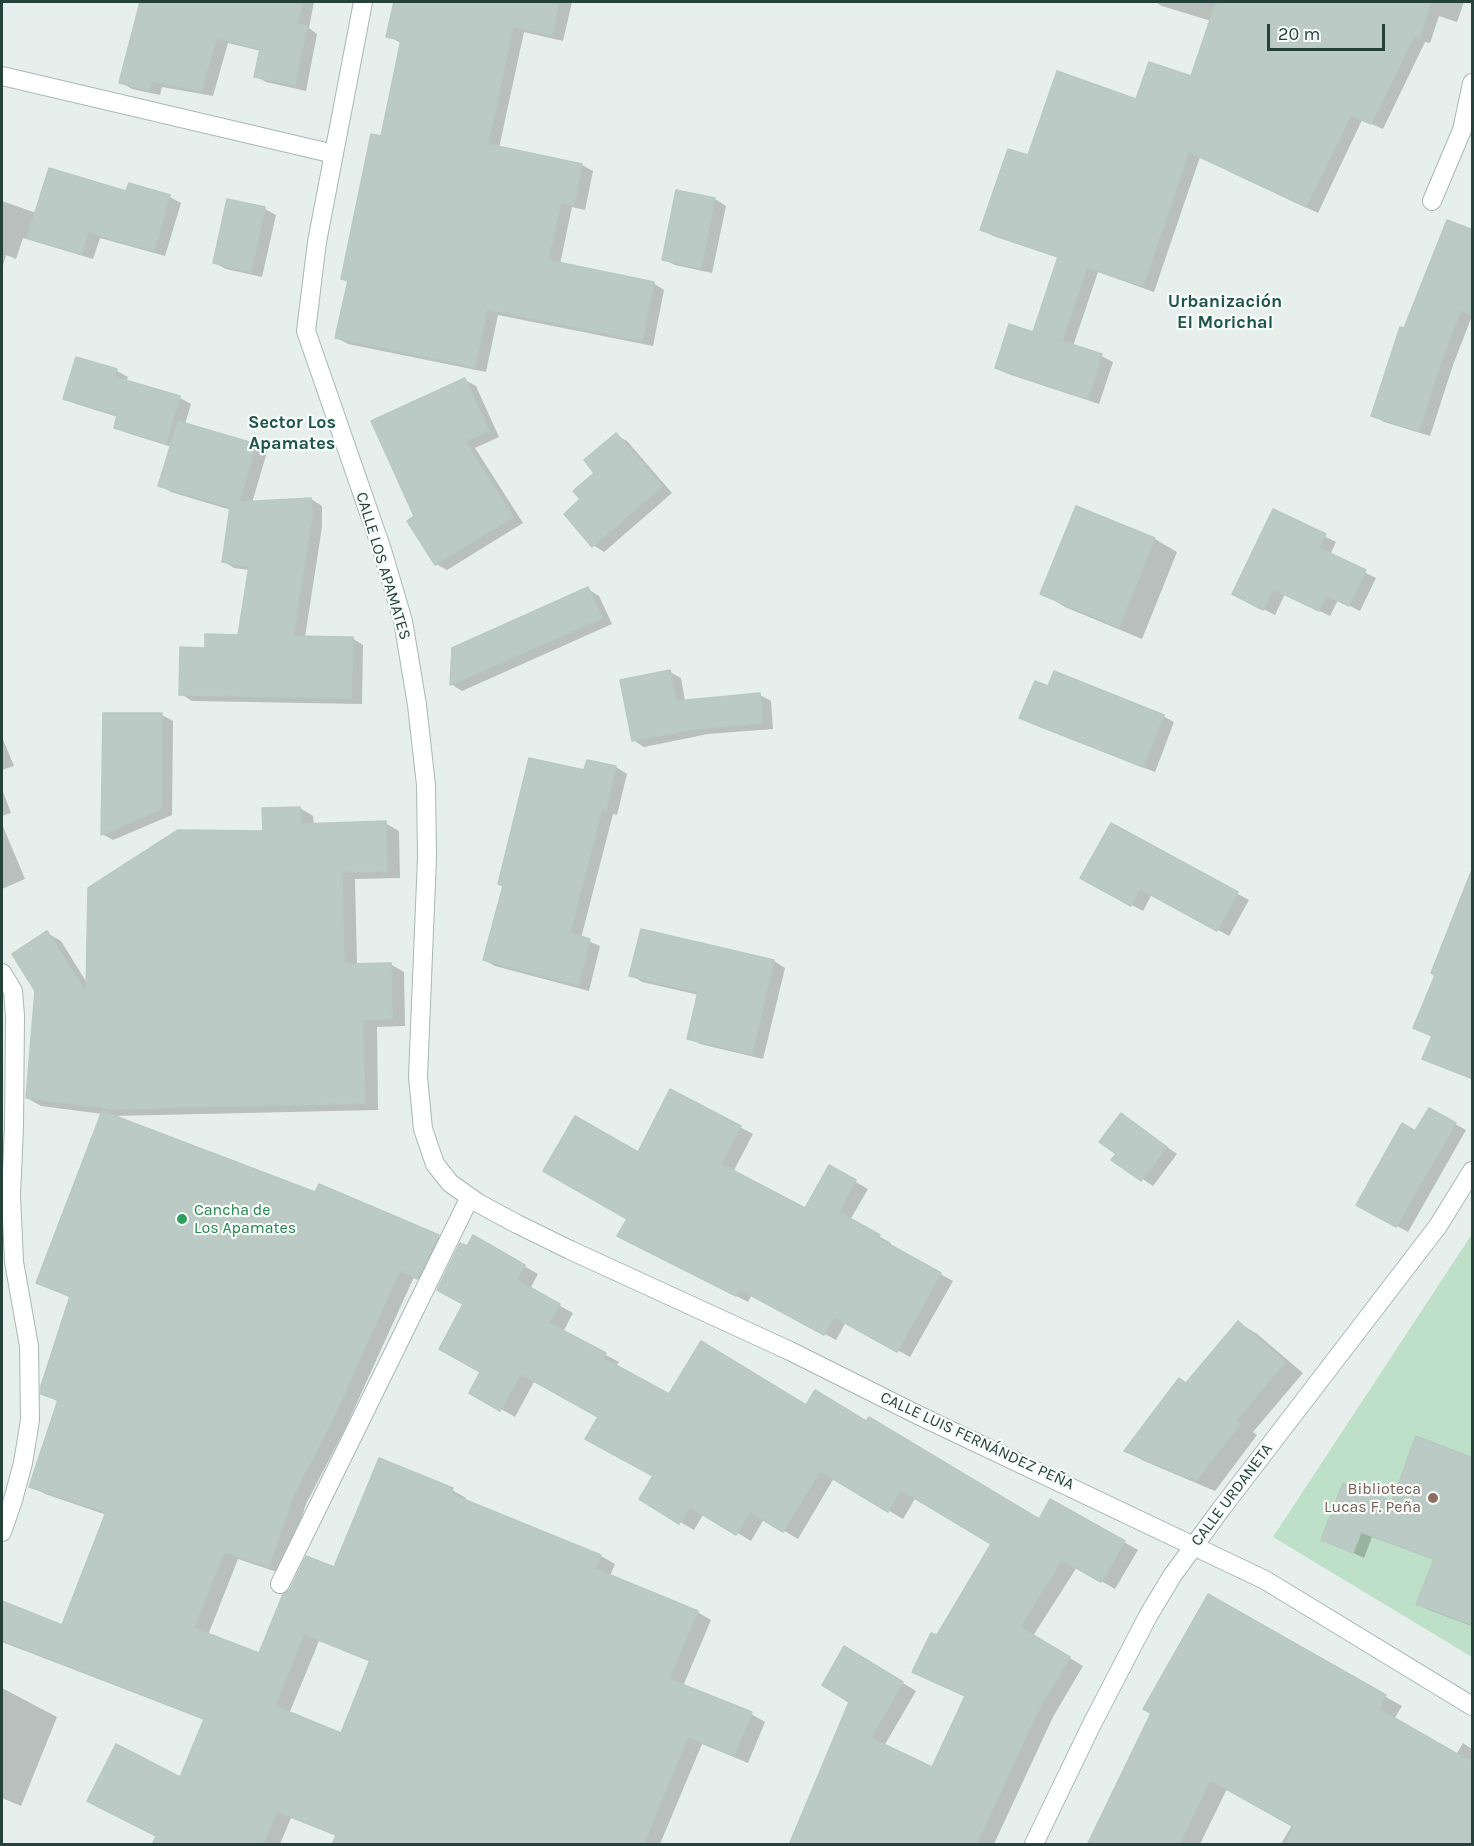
<!DOCTYPE html>
<meta charset="utf-8">
<style>
body{margin:0}
#map{position:relative;width:1474px;height:1846px;overflow:hidden;background:#e6efeb;font-family:Karla,sans-serif}
canvas{display:block}
.frame{position:absolute;inset:0;border:3px solid #24423a;pointer-events:none}
.scale{position:absolute;left:1267px;top:24px;width:118px;height:27px;box-sizing:border-box;border:3px solid #24423a;border-top:0;padding-left:8px;font-size:18px;line-height:21px;white-space:nowrap;color:#24423a;-webkit-text-stroke:4px #f7fbf9;paint-order:stroke}
</style>
<div id="map">
<canvas width="1474" height="1846"></canvas>
<div class="frame"></div>
<div class="scale">20 m</div>
</div>
<script>
const c = document.querySelector('canvas').getContext('2d');
c.lineJoin = 'round';
function fillPath(path, color) { c.fillStyle = color; c.fill(path, 'evenodd'); }
const shape = rows => new Path2D(rows.map(r => 'M' + r).join(''));
function strokePath(path, color, width, dash) { c.strokeStyle = color; c.lineWidth = width; c.lineCap = dash ? 'butt' : 'round'; c.setLineDash(dash || []); c.stroke(path); }
function label(font, color, halo, rows, align = 'center') {
  c.font = font + ' Karla,sans-serif'; c.lineWidth = 4.5; c.setLineDash([]); c.textBaseline = 'middle'; c.strokeStyle = halo; c.fillStyle = color; for (const [text, x, y, turn = 0] of rows) {
    c.save(); c.translate(x, y); c.rotate((+turn || 0) * Math.PI / 180); c.textAlign = isNaN(turn) ? turn : align; if (halo) c.strokeText(text, 0, 0); c.fillText(text, 0, 0); c.restore();
  }
}
fillPath(shape([
 [1472,1234,1472,1657,1273,1537]
]), '#bfe0c8');
fillPath(shape([
 [142,2,159,2,194,10,196,2,314,2,309,28,317,34,306,91,266,82,255,76,261,51,228,43,213,96,162,87,160,95,132,89,121,82],
 [395,2,572,2,563,41,524,32,499,148,582,165,593,171,585,210,572,207,560,264,653,283,664,290,653,346,498,315,486,372,348,344,337,338,349,282,343,279,382,138,401,43,388,36],
 [1155,2,1464,2,1457,22,1439,16,1430,43,1425,42,1383,129,1362,120,1318,213,1200,157,1154,292,1098,272,1073,346,1101,356,1113,362,1099,404,1008,374,996,368,1034,333,1059,258,993,236,982,230,1029,157,1137,101,1192,78,1211,21,1162,6],
 [130,185,170,197,181,203,165,256,100,238,93,259,23,238,16,259,6,255,2,269,2,201,36,213,127,193],
 [715,199,726,206,712,273,675,265,663,259],
 [228,201,265,209,276,215,262,277,226,269,215,263],
 [1472,231,1472,316,1453,365,1430,436,1384,422,1373,415,1405,330],
 [77,358,117,371,128,377,126,382,180,398,191,404,185,424,256,446,267,452,252,503,311,499,322,506,322,527,305,637,352,638,363,645,362,704,192,701,181,694,206,649,239,636,250,570,234,568,223,561,231,510,171,492,160,485,172,447,127,433,115,427,118,417,76,404,65,398],
 [465,380,476,386,499,437,475,448,523,523,447,570,436,564,416,516],
 [616,435,627,441,672,493,604,552,593,545,582,499],
 [1274,511,1336,542,1330,555,1376,578,1360,611,1338,600,1330,616,1285,594,1275,615,1245,600],
 [1155,539,1177,552,1142,639,1065,607,1042,593],
 [588,589,599,596,612,624,462,691,451,684],
 [670,672,681,678,685,701,760,695,771,701,773,729,708,734,644,747,633,740],
 [162,715,173,721,172,815,113,840,102,834],
 [1163,716,1174,722,1155,772,1032,724,1021,717],
 [2,737,14,766,2,770],
 [616,767,627,774,617,815,613,814,581,938,600,946,589,991,495,966,484,960,504,886,585,772],
 [2,789,11,813,2,816],
 [300,808,313,816,314,825,385,823,399,831,400,878,355,879,357,965,390,964,404,972,405,1026,377,1027,378,1110,113,1116,316,1194,438,1236,452,1244,432,1286,414,1277,345,1429,306,1504,283,1574,238,1559,208,1635,260,1654,335,1569,452,1490,466,1498,465,1501,601,1556,615,1564,610,1576,697,1612,711,1620,683,1686,751,1714,765,1722,748,1763,702,1744,660,1844,334,1844,337,1836,291,1818,280,1844,154,1844,205,1720,2,1642,2,1602,63,1627,107,1515,45,1494,31,1486,59,1402,42,1393,71,1298,38,1283,103,1114,41,1106,27,1098,47,933,61,941,87,983,264,832],
 [319,1641,371,1662,342,1735,289,1714],
 [2,824,25,879,2,889],
 [1111,825,1249,900,1229,936,1152,894,1143,911,1082,878],
 [1472,925,1472,1079,1424,1059,1433,1037,1415,1028],
 [774,961,785,968,763,1059,700,1044,689,1038,699,995,642,982,631,975],
 [671,1091,753,1134,733,1172,806,1210,830,1167,868,1189,850,1220,891,1243,889,1246,953,1281,910,1357,846,1322,836,1340,752,1294,748,1302,632,1242,629,1218,639,1154],
 [1429,1110,1466,1130,1408,1232,1358,1205,1416,1133],
 [1121,1115,1177,1154,1153,1186,1113,1159,1118,1153],
 [473,1237,538,1274,530,1289,573,1313,563,1332,619,1362,616,1367,669,1396,807,1407,1039,1521,1051,1501,1138,1550,1115,1589,1077,1567,1033,1636,1083,1666,1053,1717,994,1844,791,1844,851,1701,845,1648,916,1691,884,1746,933,1769,966,1697,928,1679,938,1637,993,1543,916,1497,903,1519,834,1478,798,1539,764,1519,751,1541,704,1513,694,1530,641,1499,655,1476,600,1416,535,1380,515,1417,471,1392,482,1372,465,1304,468,1248],
 [1239,1323,1257,1334,1303,1373,1253,1432,1257,1435,1215,1491,1144,1461,1126,1451,1187,1384],
 [1472,1459,1472,1626,1429,1610,1418,1604,1435,1560,1372,1537,1364,1558,1323,1539],
 [1208,1597,1402,1706,1394,1719,1456,1755,1463,1743,1472,1749,1472,1844,1281,1844,1292,1825,1227,1789,1200,1844,1089,1844],
 [2,1688,57,1717,21,1806,2,1798]
]), '#0003');
const building = shape([
 [140,2,302,2,297,24,307,26,295,85,254,77,260,49,217,38,201,91,151,81,149,90,119,83,140,2],
 [394,2,559,2,552,35,513,27,488,144,582,164,574,205,561,202,548,260,654,282,642,341,487,309,475,367,335,338,348,281,341,279,371,134,381,136,401,40,386,37,394,2],
 [1216,2,1431,2,1419,38,1414,36,1371,124,1351,115,1306,207,1189,152,1143,286,1087,267,1062,341,1102,354,1088,399,995,368,1009,324,1033,332,1058,257,980,230,1008,149,1028,155,1057,71,1136,99,1149,62,1191,76,1216,2],
 [49,168,126,191,129,183,170,195,154,251,88,232,82,254,27,238,49,168],
 [676,190,715,198,701,268,662,260,676,190],
 [227,199,265,207,251,272,213,263,227,199],
 [1447,220,1473,230,1473,315,1461,310,1442,359,1419,431,1371,416,1400,327,1404,328,1447,220],
 [76,357,117,369,115,377,180,396,166,443,114,428,117,415,63,399,76,357],
 [465,378,489,431,465,441,513,517,435,565,407,521,414,516,371,421,465,378],
 [178,421,256,444,239,502,311,498,312,518,293,636,353,637,351,698,179,695,180,647,205,648,205,634,238,635,249,566,222,562,230,507,158,486,178,421],
 [616,433,662,486,592,547,564,514,580,499,573,491,594,473,584,460,616,433],
 [1076,506,1155,538,1119,627,1040,594,1076,506],
 [1273,509,1326,534,1319,548,1366,570,1349,606,1326,595,1319,611,1273,589,1263,610,1232,594,1273,509],
 [588,587,602,618,450,685,452,648,588,587],
 [670,670,676,701,760,693,762,723,696,729,632,741,620,680,670,670],
 [1054,671,1164,715,1143,767,1019,718,1035,681,1048,686,1054,671],
 [103,713,162,713,161,809,101,835,103,713],
 [529,758,584,770,587,760,616,766,606,810,602,809,570,933,590,939,578,985,483,960,503,886,498,884,529,758],
 [300,807,301,824,386,821,387,871,342,872,344,964,391,963,392,1019,363,1020,365,1103,110,1109,26,1098,35,991,12,954,47,931,86,992,88,888,178,830,263,831,262,808,300,807],
 [1111,823,1238,892,1217,931,1140,889,1131,906,1080,878,1111,823],
 [1471,872,1473,872,1473,1079,1422,1059,1432,1036,1413,1028,1435,975,1431,973,1471,872],
 [641,929,774,960,752,1054,687,1039,698,992,629,976,641,929],
 [670,1089,741,1126,721,1164,805,1208,829,1165,856,1180,839,1212,880,1235,878,1238,941,1273,897,1352,834,1317,824,1335,739,1289,736,1296,617,1236,627,1219,543,1171,575,1116,638,1152,670,1089],
 [1429,1108,1456,1123,1396,1227,1356,1205,1402,1123,1415,1131,1429,1108],
 [102,1111,315,1192,319,1184,439,1235,417,1279,400,1270,332,1421,293,1496,269,1567,224,1552,194,1628,259,1653,283,1594,290,1589,306,1556,334,1567,379,1458,453,1488,451,1494,601,1555,596,1569,698,1611,669,1679,752,1712,734,1756,688,1737,643,1845,332,1845,336,1835,277,1811,263,1845,152,1845,156,1836,87,1801,116,1744,180,1777,204,1719,2,1640,2,1601,62,1625,106,1512,29,1487,58,1400,41,1394,41,1386,70,1296,36,1283,102,1111],
 [304,1634,370,1660,341,1733,275,1706,304,1634],
 [1121,1113,1167,1147,1141,1181,1111,1160,1116,1154,1099,1142,1121,1113],
 [473,1235,525,1265,517,1280,560,1304,549,1323,606,1353,603,1358,669,1394,701,1341,806,1405,815,1390,866,1421,869,1417,1039,1519,1050,1499,1125,1541,1101,1582,1062,1560,1020,1627,1070,1657,1039,1709,976,1845,789,1845,849,1702,822,1685,844,1646,903,1682,871,1738,932,1767,965,1696,912,1672,931,1633,937,1635,991,1544,901,1490,888,1512,820,1471,783,1532,750,1512,736,1535,690,1507,679,1524,639,1499,653,1476,585,1439,598,1417,521,1374,500,1411,469,1393,480,1372,439,1349,463,1304,437,1290,460,1243,467,1246,473,1235],
 [1238,1321,1285,1362,1236,1421,1240,1424,1196,1481,1124,1451,1179,1378,1186,1383,1238,1321],
 [1416,1436,1473,1458,1473,1625,1416,1604,1434,1559,1361,1532,1353,1553,1321,1540,1343,1483,1392,1501,1416,1436],
 [1208,1594,1386,1695,1379,1709,1473,1763,1473,1845,1285,1845,1294,1827,1210,1780,1179,1845,1087,1845,1151,1713,1143,1709,1208,1594]
]);
fillPath(building, '#bbcac4');
strokePath(building, '#b8c9c2', 1.5);
const minor = shape([
 [363,2,317,242,306,331,382,550,403,621,417,705,426,785,427,857,418,1077,423,1129,435,1164,450,1183,478,1203,517,1224,570,1250,790,1351,918,1415,1265,1580,1472,1706],
 [2,76,334,154],
 [1432,201,1462,130,1472,83],
 [2,973,13,991,15,1016,14,1127,11,1195,14,1262,29,1346,30,1420,23,1463,13,1500,2,1532],
 [280,1584,470,1197],
 [1034,1844,1092,1724,1148,1616,1172,1576,1221,1509,1438,1226,1472,1171]
]);
strokePath(minor, '#a8b8b2', 20);
strokePath(minor, '#fff', 18);
for (const [x, y, r, color] of [
 [182,1219,6,"#2e9e5b"],
 [1433,1498,6,"#8d6e63"]
]) { const dot = new Path2D(); dot.arc(x, y, r, 0, 2 * Math.PI); c.fillStyle = color; c.fill(dot); strokePath(dot, '#f7fbf9', 2); }
label('16px', '#24423a', '#f7fbf9', [
 ["CALLE LOS APAMATES",383,566,73],
 ["CALLE LUIS FERNÁNDEZ PEÑA",977,1441,25],
 ["CALLE URDANETA",1232,1495,-53]
]);
label('16px', '#27864d', '#f7fbf9', [
 ["Cancha de",194,1210],
 ["Los Apamates",194,1228]
], 'left');
label('16px', '#785e54', '#f7fbf9', [
 ["Biblioteca",1421,1489],
 ["Lucas F. Peña",1421,1507]
], 'right');
label('bold 18px', '#1f5548', '#f7fbf9', [
 ["Urbanización",1225,302],
 ["El Morichal",1225,323],
 ["Sector Los",292,423],
 ["Apamates",292,444]
]);
</script>
